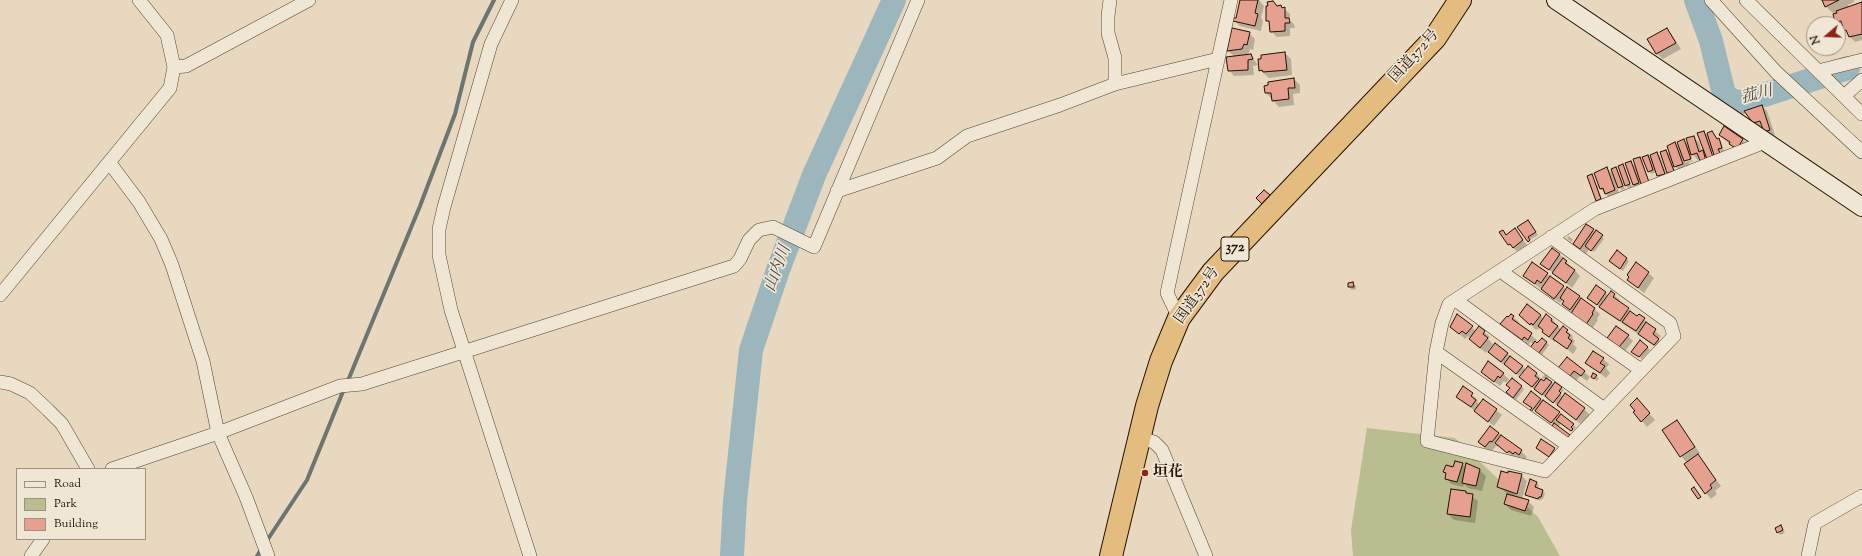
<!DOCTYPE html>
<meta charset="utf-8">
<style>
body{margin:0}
#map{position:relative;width:1862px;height:556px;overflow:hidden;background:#e7d8bf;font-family:"Sorts Mill Goudy",serif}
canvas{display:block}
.legend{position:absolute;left:16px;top:468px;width:130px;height:72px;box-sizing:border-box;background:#efe6d5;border:1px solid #9e9180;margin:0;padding:5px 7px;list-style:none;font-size:12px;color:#241100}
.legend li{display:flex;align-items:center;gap:8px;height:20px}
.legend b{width:20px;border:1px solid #9e9180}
.north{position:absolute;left:1806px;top:16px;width:40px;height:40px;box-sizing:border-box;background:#efe6d5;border:1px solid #9e9180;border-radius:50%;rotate:251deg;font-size:11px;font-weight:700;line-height:16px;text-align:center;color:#241100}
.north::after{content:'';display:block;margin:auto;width:14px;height:18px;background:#8f2418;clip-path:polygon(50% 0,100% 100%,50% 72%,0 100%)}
</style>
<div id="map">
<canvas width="1862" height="556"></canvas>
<ul class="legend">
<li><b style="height:5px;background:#efe6d5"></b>Road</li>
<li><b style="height:11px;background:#babd8f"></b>Park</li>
<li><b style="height:11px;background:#e6a090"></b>Building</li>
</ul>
<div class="north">N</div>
</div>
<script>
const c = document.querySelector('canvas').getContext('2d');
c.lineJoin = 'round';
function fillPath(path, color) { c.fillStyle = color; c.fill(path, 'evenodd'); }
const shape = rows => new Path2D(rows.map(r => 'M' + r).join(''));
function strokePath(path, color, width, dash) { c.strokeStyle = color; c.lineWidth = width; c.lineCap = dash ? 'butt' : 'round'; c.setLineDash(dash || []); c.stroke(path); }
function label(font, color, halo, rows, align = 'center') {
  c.font = font + ' "Sorts Mill Goudy","Noto Serif JP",serif'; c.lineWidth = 3.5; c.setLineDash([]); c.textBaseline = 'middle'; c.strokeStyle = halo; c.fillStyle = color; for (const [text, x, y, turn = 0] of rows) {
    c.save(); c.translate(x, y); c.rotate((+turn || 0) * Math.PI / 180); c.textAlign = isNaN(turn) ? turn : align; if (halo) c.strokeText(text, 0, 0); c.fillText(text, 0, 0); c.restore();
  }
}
fillPath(shape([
 [1367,428,1455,438,1538,517,1560,556,1353,556,1351,530]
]), '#babd8f');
fillPath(shape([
 [1241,0,1259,0,1264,6,1261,18,1263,21,1261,31,1240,26,1234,21,1237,19],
 [1823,0,1854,0,1854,2,1848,5,1849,8,1862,3,1862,40,1855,42,1849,36,1844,27,1842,27,1836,22,1834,14,1825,6],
 [1281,6,1290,14,1290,21,1294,24,1295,28,1290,28,1290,36,1277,37,1271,31,1270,23,1267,20],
 [1233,29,1249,33,1255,39,1253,50,1250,49,1248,56,1251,56,1258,65,1253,66,1254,75,1234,76,1229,70,1235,57,1228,51],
 [1667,29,1672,35,1681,49,1663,59,1657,54,1649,39],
 [1285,53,1291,59,1292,75,1269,78,1260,70],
 [1294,79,1300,85,1300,93,1293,94,1294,105,1279,107,1266,93],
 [1762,106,1767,111,1775,135,1771,137,1765,131,1764,127,1760,128,1754,122],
 [1724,128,1743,140,1748,145,1736,150,1720,135],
 [1704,132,1709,137,1718,139,1721,142,1724,151,1720,152,1721,156,1718,157,1712,152,1715,160,1698,160,1690,152,1692,158,1685,160,1685,162,1692,160,1693,161,1688,163,1691,165,1681,172,1672,163,1676,173,1671,175,1668,172,1666,151,1672,156,1675,143,1681,149,1684,140,1689,146,1693,137,1699,142,1702,151,1706,156],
 [1657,154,1660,156,1667,176,1661,178,1657,172,1651,174,1649,171,1648,156,1653,161],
 [1640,158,1642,161,1650,184,1639,175,1638,176,1641,185,1636,187,1633,185,1631,162,1637,168],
 [1623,166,1625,168,1632,187,1628,188,1626,185],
 [1607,168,1615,177,1616,168,1618,171,1625,189,1622,190,1616,184,1620,196,1611,199,1597,186,1603,201,1599,203,1597,200,1592,175,1597,186,1599,185],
 [1530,223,1538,235,1530,240,1531,244,1519,227],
 [1515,230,1528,246,1519,253,1509,244,1503,231,1507,235],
 [1593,230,1604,239,1594,252,1589,249,1586,254,1575,244],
 [1569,236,1573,240,1571,242,1567,238],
 [1552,249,1560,255,1580,276,1572,288,1542,264],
 [1617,252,1629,261,1623,271,1613,263],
 [1648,273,1654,278,1644,293,1628,280,1630,277],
 [1547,274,1566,290,1579,297,1600,314,1597,319,1598,320,1591,330,1563,304,1565,302,1563,300,1560,303,1524,276],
 [1353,283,1356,286,1356,289,1352,290,1349,287],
 [1605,293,1609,296,1614,295,1620,300,1619,302,1637,318,1639,315,1644,319,1649,326,1661,336,1658,340,1664,345,1660,350,1590,300],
 [1520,315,1540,315,1544,319,1552,319,1561,330,1567,331,1573,336,1572,338,1575,341,1573,344,1577,348,1573,354,1556,340,1555,342,1549,338,1541,328,1536,330],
 [1458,316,1476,331,1484,332,1490,337,1488,339,1493,344,1486,353,1476,345,1468,336,1465,339,1451,327],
 [1513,317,1519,322,1518,324,1537,340,1535,343,1538,345,1542,339,1549,345,1541,356,1534,351,1534,345,1531,342,1528,345,1501,324],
 [1628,336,1633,341,1625,351,1614,344],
 [1496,344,1526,370,1536,373,1541,379,1545,374,1549,378,1547,380,1564,390,1560,394,1564,397,1566,395,1584,409,1590,415,1582,425,1546,396,1545,397,1526,383,1521,377,1524,373,1522,372,1519,376,1495,358,1489,352],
 [1543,378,1546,380,1544,382,1541,380],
 [1646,346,1650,350,1642,359,1635,354],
 [1567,358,1590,377,1587,381,1580,376,1575,382,1565,374],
 [1603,359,1609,364,1606,368,1610,373,1606,378,1586,363],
 [1503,374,1509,379,1506,383,1504,381,1500,386,1488,377],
 [1596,376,1599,378,1597,381,1592,377],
 [1512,379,1524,389,1516,400,1510,395],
 [1463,388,1478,400,1477,402,1480,405,1496,410,1502,415,1494,426,1457,397],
 [1540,399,1576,427,1573,430,1574,433,1561,423,1558,427,1572,438,1570,441,1554,425,1527,404],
 [1642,405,1655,420,1647,427,1642,421],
 [1677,422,1700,453,1697,455,1721,486,1715,491,1717,494,1711,499,1706,493,1687,463,1681,456],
 [1491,427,1521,451,1527,457,1525,460,1521,457,1519,459,1515,456,1514,458,1499,446,1498,447,1496,446,1491,452,1485,448,1479,442],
 [1554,449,1557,451,1552,459,1539,450],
 [1462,464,1466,468,1467,465,1480,470,1486,476,1482,491,1468,488,1464,484,1463,487,1451,484,1446,478,1447,474,1445,472],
 [1521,475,1527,481,1522,499,1528,501,1534,507,1531,516,1511,510,1505,504,1508,494,1498,486],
 [1536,483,1539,485,1538,489,1545,493,1543,499,1541,499,1541,501,1527,494],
 [1466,492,1478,501,1475,523,1454,520,1448,514],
 [1781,526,1785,533,1780,535,1778,532]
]), '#0003');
strokePath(shape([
 [347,383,420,206,455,114,473,42,494,0],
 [266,542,307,480,344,389],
 [257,556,262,548]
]), '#6b7571', 4);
strokePath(shape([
 [1696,0,1711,41,1724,94,1732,101,1742,102,1848,68],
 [732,556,735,501,751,350,778,270,814,175,894,0]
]), '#9bb7bd', 24);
const building = shape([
 [1240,0,1258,0,1255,13,1258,14,1255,26,1233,21,1234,18,1236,18,1240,0],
 [1822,0,1839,0,1825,7,1822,0],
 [1273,1,1277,6,1281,5,1282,8,1285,7,1285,18,1289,18,1290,23,1285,23,1285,31,1270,32,1269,21,1266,21,1266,6,1268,6,1267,2,1273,1],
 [1862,2,1862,34,1849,37,1846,30,1844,31,1841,21,1835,22,1833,14,1837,13,1836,11,1862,2],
 [1232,28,1250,32,1247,45,1244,44,1242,49,1227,51,1232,28],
 [1667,28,1676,43,1656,54,1647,39,1667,28],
 [1285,52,1287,70,1263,72,1262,70,1259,71,1258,59,1261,59,1261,55,1285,52],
 [1251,54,1253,59,1248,60,1248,70,1228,71,1226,57,1251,54],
 [1294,78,1295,88,1288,88,1289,99,1272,101,1271,93,1265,93,1264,86,1268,85,1268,82,1294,78],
 [1762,105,1770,130,1764,132,1760,121,1753,123,1744,111,1762,105],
 [1724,126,1743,139,1737,149,1729,144,1730,142,1719,135,1724,126],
 [1704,131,1713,157,1707,159,1697,133,1704,131],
 [1712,131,1717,139,1719,138,1722,148,1718,149,1720,153,1714,155,1707,133,1712,131],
 [1694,136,1699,152,1703,150,1706,161,1701,163,1697,153,1691,155,1686,138,1694,136],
 [1684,139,1691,159,1684,161,1677,142,1684,139],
 [1675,142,1683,164,1674,167,1667,146,1675,142],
 [1666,150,1674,171,1667,173,1660,152,1666,150],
 [1657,152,1665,174,1657,176,1650,155,1657,152],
 [1648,155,1653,170,1648,172,1642,157,1648,155],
 [1640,157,1649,182,1641,184,1633,159,1640,157],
 [1631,161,1639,183,1633,185,1625,163,1631,161],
 [1623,164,1630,184,1625,186,1618,166,1623,164],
 [1607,167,1615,190,1605,194,1603,188,1600,189,1594,173,1607,167],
 [1616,167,1623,186,1618,188,1611,169,1616,167],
 [1592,174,1601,199,1596,201,1587,176,1592,174],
 [1264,190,1270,195,1262,204,1256,198,1264,190],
 [1528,220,1536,232,1528,237,1530,240,1528,242,1517,227,1528,220],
 [1586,224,1594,229,1580,249,1573,244,1586,224],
 [1515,228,1523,240,1513,248,1510,244,1508,245,1499,232,1503,230,1506,235,1515,228],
 [1596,230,1603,235,1591,251,1585,246,1596,230],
 [1552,248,1560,254,1549,270,1540,264,1552,248],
 [1617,250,1627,258,1620,269,1609,261,1617,250],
 [1563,258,1567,261,1565,263,1575,270,1566,283,1552,273,1563,258],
 [1532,262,1548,273,1541,283,1537,280,1535,284,1523,276,1532,262],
 [1636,262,1649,272,1638,288,1627,280,1629,277,1627,275,1636,262],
 [1550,276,1564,286,1554,299,1541,289,1550,276],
 [1353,282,1354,287,1348,287,1348,283,1353,282],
 [1596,285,1606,292,1597,305,1587,298,1596,285],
 [1567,287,1580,296,1570,310,1562,304,1564,301,1560,298,1567,287],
 [1611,291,1615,294,1613,297,1629,308,1620,321,1599,307,1611,291],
 [1581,298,1595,308,1592,313,1593,314,1585,326,1570,315,1581,298],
 [1527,304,1541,315,1533,325,1531,323,1530,325,1519,315,1527,304],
 [1630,311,1637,316,1639,314,1645,318,1636,331,1622,322,1630,311],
 [1457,314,1473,326,1466,334,1462,331,1459,334,1450,327,1457,314],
 [1511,314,1514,316,1512,319,1532,333,1528,340,1524,337,1522,340,1500,324,1507,316,1508,317,1511,314],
 [1546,314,1552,319,1551,321,1558,326,1549,337,1542,332,1543,330,1538,326,1546,314],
 [1646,322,1656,329,1653,334,1659,339,1654,345,1638,334,1646,322],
 [1479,326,1485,331,1483,334,1488,338,1480,348,1469,339,1479,326],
 [1563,326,1568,330,1566,332,1570,335,1568,338,1572,341,1567,349,1553,339,1563,326],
 [1616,326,1629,335,1619,347,1607,338,1616,326],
 [1542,338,1547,342,1538,354,1530,348,1535,341,1537,343,1542,338],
 [1640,340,1648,347,1639,357,1631,352,1640,340],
 [1495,343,1508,353,1501,362,1488,352,1495,343],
 [1593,351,1604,358,1600,363,1605,366,1600,373,1585,363,1593,351],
 [1510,356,1523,366,1516,374,1504,364,1510,356],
 [1567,357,1585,371,1581,376,1574,371,1569,377,1558,368,1567,357],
 [1488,361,1504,373,1500,378,1498,376,1494,382,1481,372,1488,361],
 [1528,366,1537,373,1535,376,1539,379,1532,387,1519,377,1528,366],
 [1593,373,1597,375,1594,379,1591,377,1593,373],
 [1512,378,1522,386,1513,398,1506,392,1510,388,1506,385,1512,378],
 [1546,378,1552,382,1542,395,1534,389,1541,379,1544,381,1546,378],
 [1555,382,1562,387,1559,391,1561,393,1553,403,1545,396,1555,382],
 [1463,386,1473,393,1471,396,1476,400,1471,407,1456,397,1463,386],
 [1531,391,1541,399,1531,412,1529,411,1532,408,1523,402,1531,391],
 [1565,393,1585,408,1576,420,1557,405,1565,393],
 [1637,398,1650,413,1641,422,1633,412,1635,411,1630,405,1637,398],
 [1483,399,1497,409,1488,422,1474,411,1483,399],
 [1543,400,1560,412,1551,423,1535,411,1543,400],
 [1561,414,1574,424,1571,427,1573,429,1571,431,1556,420,1561,414],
 [1677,420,1695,447,1680,457,1662,430,1677,420],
 [1554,423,1570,435,1567,439,1551,428,1554,423],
 [1490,426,1499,433,1492,442,1490,441,1485,447,1478,442,1490,426],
 [1501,435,1522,450,1519,455,1515,452,1513,454,1509,451,1507,453,1495,443,1501,435],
 [1541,439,1555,448,1549,457,1536,448,1541,439],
 [1698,454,1716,480,1710,485,1712,488,1705,494,1684,464,1698,454],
 [1455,461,1463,463,1457,482,1445,479,1446,473,1443,472,1446,465,1453,467,1455,461],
 [1466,463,1480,469,1476,486,1462,483,1466,463],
 [1501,471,1508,473,1508,471,1522,474,1517,494,1497,487,1501,471],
 [1530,479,1537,482,1535,487,1543,490,1541,497,1539,497,1538,499,1525,495,1530,479],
 [1694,487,1701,497,1698,499,1691,489,1694,487],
 [1451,489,1466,491,1466,493,1473,494,1470,517,1447,514,1451,489],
 [1507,494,1529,500,1525,511,1504,504,1507,494],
 [1781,525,1783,530,1777,533,1775,528,1781,525]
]);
fillPath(building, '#e6a090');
strokePath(building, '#241100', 1);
const street = shape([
 [512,0,491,44,444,207,439,229,439,255,451,310,530,556],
 [1110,0,1108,16,1108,33,1115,58,1115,84],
 [1711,0,1776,72,1862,152],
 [1746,0,1862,114],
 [174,67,186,66,309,0],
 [1818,71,1862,60],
 [1844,96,1862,80],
 [109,162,139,202,161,239,172,265,203,361,218,433,246,497,268,556],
 [837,191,937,158,967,136,1060,105,1115,84,1218,59],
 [1551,237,1670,323,1674,336,1545,471,1427,441,1436,352,1442,323,1449,304,1595,209,1765,142],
 [1503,269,1506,275,1641,370],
 [0,295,170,88,174,67,167,35,139,0],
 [1457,299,1461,304,1604,409],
 [1179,318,1167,293,1231,0],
 [1436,352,1569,446],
 [0,382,11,384,30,393,48,410,62,424,88,469],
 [1139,438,1154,442,1162,450,1206,556],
 [112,469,218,433,340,386,362,384,734,266,740,259,749,240,759,230,773,227,814,247,918,0],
 [31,556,43,539],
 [1808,556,1815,523,1862,496]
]);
const secondary = shape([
 [1556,0,1862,207]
]);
const highway = shape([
 [1111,556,1147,406,1161,361,1179,318,1213,272,1435,38,1460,0]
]);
strokePath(street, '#554330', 14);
strokePath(secondary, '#241100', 20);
strokePath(highway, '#241100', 24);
strokePath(street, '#efe6d5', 13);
strokePath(secondary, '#efe6d5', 18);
strokePath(highway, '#e4bc80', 22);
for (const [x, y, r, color] of [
 [1145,473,4,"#8f2418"]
]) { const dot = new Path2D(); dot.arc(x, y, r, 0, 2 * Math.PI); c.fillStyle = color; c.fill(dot); strokePath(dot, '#efe6d5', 1.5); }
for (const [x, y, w] of [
 [1235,249,28]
]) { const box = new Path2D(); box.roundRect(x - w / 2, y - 12, w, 24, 3); c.fillStyle = '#efe6d5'; c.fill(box); strokePath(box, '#241100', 1); }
label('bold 14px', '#241100', null, [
 ["372",1235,249]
]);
label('15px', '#241100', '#efe6d5', [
 ["国道372号",1415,57,-48],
 ["国道372号",1198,296,-55]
]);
label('bold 15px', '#241100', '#efe6d5', [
 ["垣花",1153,473]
], 'left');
label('italic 16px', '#4e4b42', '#efe6d5', [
 ["菰川",1757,96,-14],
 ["山内川",779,269,-70]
]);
</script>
